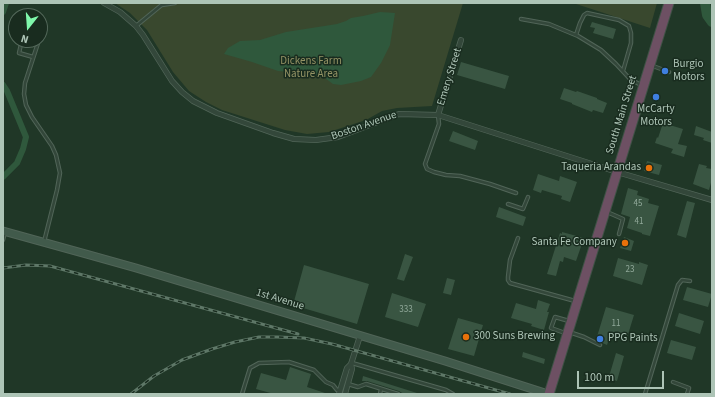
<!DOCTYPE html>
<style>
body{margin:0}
#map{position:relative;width:715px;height:397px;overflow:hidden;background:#203727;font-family:"Source Sans 3",sans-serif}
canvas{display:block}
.frame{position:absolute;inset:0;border:4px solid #adc4b6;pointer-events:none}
.north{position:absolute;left:8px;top:8px;width:40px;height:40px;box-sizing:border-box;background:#192c1f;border:1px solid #54695b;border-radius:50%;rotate:197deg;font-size:11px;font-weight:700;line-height:16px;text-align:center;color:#adc4b6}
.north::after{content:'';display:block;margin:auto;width:14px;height:18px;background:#7ff7ab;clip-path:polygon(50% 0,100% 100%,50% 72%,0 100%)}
.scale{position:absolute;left:577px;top:371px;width:87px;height:18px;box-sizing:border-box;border:2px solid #adc4b6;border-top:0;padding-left:5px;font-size:12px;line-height:14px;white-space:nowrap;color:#adc4b6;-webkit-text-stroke:3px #192c1f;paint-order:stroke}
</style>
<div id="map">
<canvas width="715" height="397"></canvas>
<div class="frame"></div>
<div class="north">N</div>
<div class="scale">100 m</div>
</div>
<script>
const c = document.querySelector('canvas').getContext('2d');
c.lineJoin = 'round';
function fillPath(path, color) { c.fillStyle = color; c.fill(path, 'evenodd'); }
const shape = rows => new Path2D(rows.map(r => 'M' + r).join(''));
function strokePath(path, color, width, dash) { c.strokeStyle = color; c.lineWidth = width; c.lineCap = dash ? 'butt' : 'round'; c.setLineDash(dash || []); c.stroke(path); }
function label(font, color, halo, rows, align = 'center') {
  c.font = font + ' "Source Sans 3",sans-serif'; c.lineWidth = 3; c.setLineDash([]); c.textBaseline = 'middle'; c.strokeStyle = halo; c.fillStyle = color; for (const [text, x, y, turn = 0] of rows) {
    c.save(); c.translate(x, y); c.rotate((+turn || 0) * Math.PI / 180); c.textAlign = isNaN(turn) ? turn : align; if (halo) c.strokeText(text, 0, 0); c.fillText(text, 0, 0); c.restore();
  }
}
fillPath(shape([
 [115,3,463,3,432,106,397,108,382,111,366,120,329,132,307,134,285,130,222,110,206,102,189,91,173,72,147,30,130,13],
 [573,3,657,3,650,28]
]), '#39482e');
fillPath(shape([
 [380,12,395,13,390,45,381,63,371,77,361,81,341,85,333,84,325,78,314,74,278,71,252,62,224,54,228,48,240,41,260,40,286,32,337,24,346,21,351,18,363,16]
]), '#2f583c');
strokePath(shape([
 [3,12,6,3],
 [3,85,7,91,26,137,23,149,17,163,3,177]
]), '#2f583c', 6);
strokePath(shape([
 [705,3,707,15,712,22]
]), '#2f583c', 10);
fillPath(shape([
 [592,22,616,29,613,39,593,33,595,28,590,27],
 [461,62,509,76,505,89,457,75],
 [564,88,576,92,577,91,597,98,597,99,607,103,603,113,593,110,592,112,572,104,572,103,560,99],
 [663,123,683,129,678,144,687,146,684,157,671,153,673,149,655,143,657,137,658,138],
 [696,126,712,132,712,143,703,140,704,138,694,135],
 [453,131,478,141,475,150,449,141],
 [647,161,662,165,659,175,644,171],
 [699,164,707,166,706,168,712,169,712,179,709,190,693,184],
 [538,174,559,181,560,176,577,182,570,202,561,199,562,196,542,190,541,193,533,190],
 [628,188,638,191,637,195,649,199,648,203,659,206,650,236,642,234,642,233,627,228,630,217,621,214],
 [687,201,695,203,686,238,677,235],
 [499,207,526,217,523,226,496,217],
 [562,232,584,238,576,261,564,257,563,262,560,261,556,276,547,274,560,233,562,234],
 [624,237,634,241,631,251,620,248],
 [405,254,413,257,404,281,397,279],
 [618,258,639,264,639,262,648,265,642,285,613,276],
 [304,265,369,284,357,324,293,305],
 [447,278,455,280,451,295,443,293],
 [687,287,712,294,708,307,683,300],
 [392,293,426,304,418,327,385,317],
 [538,300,550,304,547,312,549,312,544,330,531,326,532,324,511,318,516,303,536,309],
 [606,307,634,315,626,341,610,336,607,345,596,340],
 [679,313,704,321,700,334,675,326],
 [458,318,483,325,474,356,448,349],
 [671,340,696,347,692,360,667,353],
 [523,352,545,359,544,364,522,357],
 [616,353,624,356,617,381,614,380,614,381,608,380],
 [290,367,311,374,307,387,325,393,324,394,274,394,256,389,261,373,286,380],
 [363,376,417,393,417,394,404,394,399,391,367,381,362,381]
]), '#395542');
const lane = shape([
 [162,5,175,3],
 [521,19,549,24,578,36,601,50,616,64,630,79,641,85],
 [136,26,164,3],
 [40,32,41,32,40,35],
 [576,35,580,23,584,15,587,13,619,20,629,26,631,33,631,43,623,71],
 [22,40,19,53,33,57],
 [39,40,25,83,24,94,26,105,32,117,52,146,56,155,60,173,57,190,44,242],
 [653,66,669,72],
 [438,115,439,124,425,164,427,169,434,172,446,175,460,176,490,184,516,193],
 [508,204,523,209,528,197],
 [607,212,623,219,619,234],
 [518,238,510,260,508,277,508,280,510,283,575,301],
 [3,240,5,232],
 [569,332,584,337,600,345],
 [565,333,551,328,555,317,569,321],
 [352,363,446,390,453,394],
 [673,382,689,388,687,394],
 [348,384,358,387,366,384,398,394],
 [242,394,250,368,259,363,289,362,314,370,326,382,333,385,337,390,340,390],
 [380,394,381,389],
 [645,394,678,285,682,280,690,281]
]);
const street = shape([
 [104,3,120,12,136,26,143,35,172,81,182,92,193,101,217,113,273,133,294,139,316,140,338,137,399,114,438,115,617,172,712,200],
 [438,115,461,40],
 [339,394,347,368,351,364,360,336],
 [345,394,352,369,351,364]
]);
const secondary = shape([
 [3,231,86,254,136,268,445,361,548,394]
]);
const highway = shape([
 [549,394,669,3]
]);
strokePath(lane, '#516558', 4.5);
strokePath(street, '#516558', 6);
strokePath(secondary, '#516558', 9);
strokePath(highway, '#3e5245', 11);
strokePath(lane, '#33473a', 2.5);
strokePath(street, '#33473a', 4.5);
strokePath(secondary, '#415a4b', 7);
strokePath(highway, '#6d5063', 9);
const rail = shape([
 [3,268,26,265,50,266,298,334],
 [131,394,154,376,182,360,212,349,235,342,259,337,277,337,304,338,332,344,510,394]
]);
strokePath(rail, '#5e7767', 3);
strokePath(rail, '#192c1f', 1.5, [4.5]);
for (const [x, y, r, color] of [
 [665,71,4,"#3f7fe0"],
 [656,97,4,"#3f7fe0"],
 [649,168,4,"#e8710a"],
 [625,243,4,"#e8710a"],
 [466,337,4,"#e8710a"],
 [600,339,4,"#3f7fe0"]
]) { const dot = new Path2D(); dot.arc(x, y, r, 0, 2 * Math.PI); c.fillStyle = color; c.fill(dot); strokePath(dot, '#192c1f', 1.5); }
label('9px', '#90a899', null, [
 ["45",638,204],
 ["41",639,222],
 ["23",630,270],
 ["333",406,310],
 ["11",616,324]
]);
label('11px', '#949365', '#192c1f', [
 ["Dickens Farm",311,62],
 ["Nature Area",311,75]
]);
label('11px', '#adc4b6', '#192c1f', [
 ["Burgio",673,65],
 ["Motors",673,78],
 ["McCarty",656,110,"center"],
 ["Motors",656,123,"center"],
 ["Taqueria Arandas",641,168,"right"],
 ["Santa Fe Company",617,243,"right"],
 ["300 Suns Brewing",474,337],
 ["PPG Paints",608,339]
], 'left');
label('11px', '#adc4b6', '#192c1f', [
 ["Emery Street",450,77,-73],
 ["South Main Street",622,115,-73],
 ["Boston Avenue",364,126,-19],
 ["1st Avenue",280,300,17]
]);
</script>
